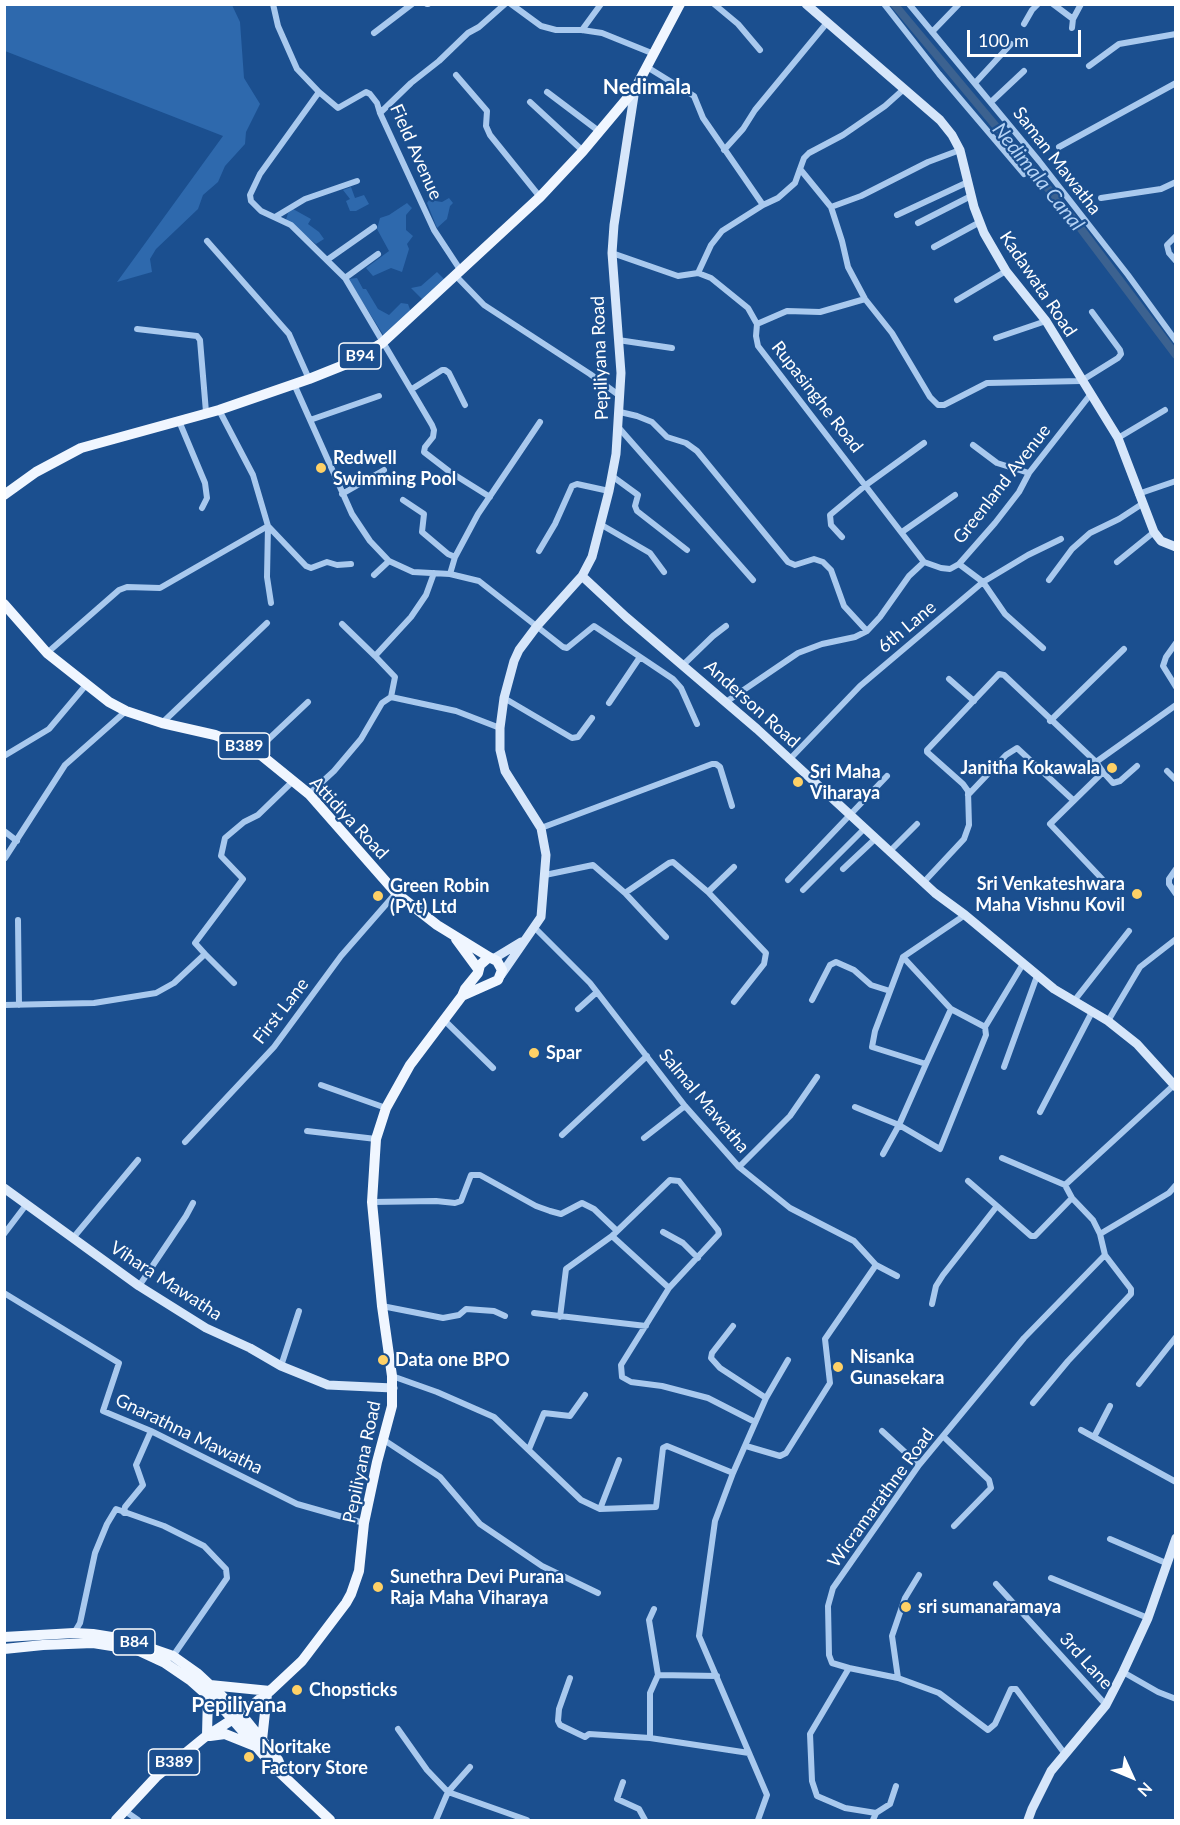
<!DOCTYPE html>
<style>
body{margin:0}
#map{position:relative;width:1180px;height:1825px;overflow:hidden;background:#1b4f8f;font-family:Lato,sans-serif}
canvas{display:block}
.frame{position:absolute;inset:0;border:6px solid #fff;pointer-events:none}
.north{position:absolute;left:1102px;top:1747px;width:60px;height:60px;-webkit-text-stroke:4px #1b4f8f;paint-order:stroke;rotate:134deg;font-size:16px;font-weight:700;line-height:24px;text-align:center;color:#fff}
.north::after{content:'';display:block;margin:auto;width:21px;height:27px;background:#fff;clip-path:polygon(50% 0,100% 100%,50% 72%,0 100%)}
.scale{position:absolute;left:967px;top:30px;width:114px;height:27px;box-sizing:border-box;border:3px solid #fff;border-top:0;padding-left:8px;font-size:18px;line-height:21px;white-space:nowrap;color:#fff;-webkit-text-stroke:4px #1b4f8f;paint-order:stroke}
</style>
<div id="map">
<canvas width="1180" height="1825"></canvas>
<div class="frame"></div>
<div class="north">N</div>
<div class="scale">100 m</div>
</div>
<script>
const c = document.querySelector('canvas').getContext('2d');
c.lineJoin = 'round';
function fillPath(path, color) { c.fillStyle = color; c.fill(path, 'evenodd'); }
const shape = rows => new Path2D(rows.map(r => 'M' + r).join(''));
function strokePath(path, color, width, dash) { c.strokeStyle = color; c.lineWidth = width; c.lineCap = dash ? 'butt' : 'round'; c.setLineDash(dash || []); c.stroke(path); }
function label(font, color, halo, rows, align = 'center') {
  c.font = font + ' Lato,sans-serif'; c.lineWidth = 4.5; c.setLineDash([]); c.textBaseline = 'middle'; c.strokeStyle = halo; c.fillStyle = color; for (const [text, x, y, turn = 0] of rows) {
    c.save(); c.translate(x, y); c.rotate((+turn || 0) * Math.PI / 180); c.textAlign = isNaN(turn) ? turn : align; if (halo) c.strokeText(text, 0, 0); c.fillText(text, 0, 0); c.restore();
  }
}
fillPath(shape([
 [4,5,232,5,240,22,244,78,260,104,246,132,245,144,225,166,218,182,203,195,198,209,156,249,150,259,152,272,117,282,223,136,5,51],
 [351,187,355,198,364,195,369,204,356,211,350,211,346,201,350,199,343,190],
 [449,198,453,203,450,206,447,219,437,228,427,203,429,200,442,202],
 [407,203,412,208,406,215,406,230,413,236,407,244,409,249,402,272,391,268,373,276,366,268,389,251,377,229,380,218,389,215],
 [293,209,311,219,308,224,319,232,324,239,316,244,286,220,288,213],
 [437,272,445,280,423,300,411,288,421,286],
 [357,278,363,289,366,289,378,309,389,315,401,303,408,304,411,312,384,336,348,279]
]), '#2e69ad');
strokePath(shape([
 [894,4,1075,221,1176,355]
]), '#3c6290', 8);
strokePath(shape([
 [273,4,278,26,297,69,319,92,338,108,366,92,370,94,377,103,380,113,434,230,461,271],
 [427,4,428,4],
 [511,4,541,26,556,30,582,30,602,33,654,54],
 [714,4,738,24,760,50],
 [884,4,939,74,1024,174],
 [909,4,1039,161,1128,275,1176,341],
 [1053,4,1073,19],
 [1024,24,1032,10,1038,4],
 [1072,28,1073,19,1081,4],
 [582,30,601,4],
 [932,32,959,4],
 [374,33,412,4],
 [1089,66,1119,44,1176,34],
 [647,67,694,96,703,118,763,205],
 [456,75,487,111,486,126,490,135,540,197],
 [975,83,1011,44],
 [904,89,885,106,843,135,809,153,804,158,800,169,831,207,842,241,848,267,865,299,892,333,930,397,938,405,944,405,987,383,1081,381,1118,358,1121,354,1120,350,1092,312],
 [319,92,260,174,250,195,251,201,261,211,291,225,345,278,432,425,434,430,433,437,425,447,424,452,450,472,490,497],
 [547,92,600,132],
 [530,102,583,151],
 [991,102,1024,71],
 [380,113,411,83,439,61,468,33,479,27,505,4],
 [1059,147,1176,83],
 [724,150,743,129,755,110,826,24],
 [1101,198,1161,189,1176,182],
 [831,207,861,196,928,162,960,150],
 [897,215,968,182],
 [275,217,305,199,357,181],
 [918,223,971,196],
 [1176,236,1167,245,1169,253,1176,261],
 [207,241,289,334,309,379],
 [934,247,980,222],
 [612,253,678,276,698,273,711,278,748,308,757,324,756,336,758,346,924,562],
 [327,260,374,227],
 [698,273,711,245,722,231,763,205,778,198,795,183,800,169],
 [456,276,484,305,590,374,620,396],
 [345,278,378,254],
 [957,300,1006,271],
 [757,324,787,311,820,312,865,299],
 [137,329,197,336,200,340,206,412],
 [996,338,1046,321],
 [618,340,672,348],
 [294,384,352,514,370,541,389,561,413,572,450,574,479,581,563,647,567,648,594,626,673,679,681,688,697,724],
 [412,389,442,370,445,370,449,373,465,405],
 [219,410,253,475,268,526,306,566,311,568,327,562,337,565,351,564],
 [620,412,637,416,652,422,667,437,686,443,697,451,788,562,795,565,814,559,823,562,831,570,844,606,867,631],
 [310,420,379,396],
 [179,421,205,483,207,498,202,508],
 [619,428,753,580],
 [1118,438,1165,410],
 [973,445,997,463,1029,473],
 [612,476,638,495,635,506,637,511,687,550],
 [342,494,384,470],
 [1138,494,1176,481],
 [403,500,424,514,422,532,448,554,455,557],
 [600,524,650,553,664,572],
 [268,526,267,577,271,603],
 [902,532,955,495],
 [842,537,831,525,830,515,866,485,924,443],
 [539,551,555,524,572,486,577,484,609,491],
 [1117,562,1154,532],
 [959,564,983,582,1005,614,1043,648],
 [450,574,455,557,478,514,540,422],
 [374,575,389,561],
 [1049,580,1072,549,1090,533,1119,519,1142,504],
 [342,624,375,656],
 [1176,643,1166,657,1163,666,1176,687],
 [47,653,119,590,127,587,160,588,268,526],
 [683,665,713,636,726,626],
 [949,679,974,701],
 [391,697,395,677,375,656,411,617,426,595,434,573],
 [504,698,572,738,578,737,592,718],
 [726,702,798,653,822,644,855,637,867,631,880,617,909,576,924,562,941,568,950,569,959,564,995,523,1019,492,1029,473,1090,395],
 [609,703,640,657],
 [1050,721,1124,649],
 [162,723,267,623],
 [256,751,308,702],
 [4,756,49,729,86,685],
 [789,760,860,686,983,582,1028,555,1061,539],
 [1167,771,1176,780],
 [1103,772,1113,783,1120,781,1137,766],
 [309,794,334,771,361,739,382,703,391,697,456,711,500,728],
 [968,795,1006,755,1017,748,1073,800],
 [541,828,712,764,716,764,720,767,732,806],
 [4,831,17,841],
 [889,852,917,824],
 [5,858,65,765,126,711],
 [843,869,875,839],
 [1176,869,1169,879,1169,884,1176,894],
 [545,875,593,865,625,893,669,863,673,862,708,892,734,867],
 [788,880,887,776],
 [1104,881,1050,824,1103,772,1096,762,1176,705],
 [923,883,964,839,969,825,968,791,963,784,927,752,927,750,999,674,1004,675,1096,762],
 [803,890,864,829],
 [708,892,766,953,764,964,734,1002],
 [625,893,666,937],
 [18,920,19,1005],
 [534,927,590,983,685,1106,739,1167,790,1208,854,1241,876,1265,897,1276],
 [205,954,234,983],
 [903,957,951,1009],
 [812,1000,830,965,836,962,854,970,871,985,890,991],
 [1074,1001,1129,931],
 [4,1005,94,1003,156,993,174,983,205,954,195,943,243,879,221,856,225,838,244,822,258,815,292,782],
 [578,1009,597,992],
 [443,1019,493,1068],
 [1108,1021,1140,967,1176,939],
 [985,1027,1023,964],
 [926,1064,899,1125,940,1149,986,1035,985,1027,951,1009,926,1064,872,1047,875,1031,903,957,965,915],
 [1004,1067,1037,976],
 [321,1085,386,1108],
 [855,1107,899,1125,883,1154],
 [1040,1112,1092,1012],
 [307,1131,376,1139],
 [562,1135,647,1056],
 [644,1138,685,1106],
 [185,1142,274,1047,341,956,396,893],
 [1002,1158,1065,1185,1072,1198,1093,1220,1100,1234],
 [739,1167,790,1116,817,1077],
 [968,1181,997,1206],
 [1065,1185,1174,1085],
 [372,1202,436,1201,455,1203,461,1201,471,1175,480,1175,536,1206,550,1211,561,1214,582,1203,594,1209,616,1230],
 [663,1232,683,1243,698,1258],
 [4,1234,26,1205],
 [612,1236,669,1288],
 [73,1238,138,1160],
 [139,1286,186,1216,193,1203],
 [4,1293,119,1363,103,1411,151,1431,297,1504,364,1523],
 [932,1304,936,1286,943,1275,997,1206,1031,1236,1035,1236,1072,1198],
 [382,1306,443,1318,459,1315,466,1309,494,1311,505,1316],
 [534,1313,646,1326],
 [560,1317,566,1269,612,1236,670,1180,679,1181,718,1230,719,1234,669,1288,621,1365,622,1377,631,1382,662,1386,708,1398,755,1422],
 [733,1326,712,1353,711,1358,720,1368,766,1398],
 [281,1366,299,1311],
 [392,1376,437,1392,494,1417,581,1500,600,1509,656,1507,663,1448,667,1446,733,1473],
 [1139,1384,1176,1337],
 [1033,1403,1068,1361,1131,1294,1131,1289,1105,1255],
 [1081,1430,1176,1482],
 [882,1431,919,1465],
 [944,1437,989,1480,991,1488,954,1526],
 [1094,1437,1110,1406],
 [384,1440,440,1477,480,1524,542,1566,598,1593],
 [746,1446,780,1456,786,1453,830,1383,825,1339,876,1265],
 [529,1449,544,1413,570,1416,585,1395],
 [600,1509,619,1460],
 [124,1513,125,1507,143,1485,136,1465,151,1431],
 [1110,1539,1166,1563],
 [1051,1578,1148,1618],
 [996,1584,1106,1705],
 [654,1609,649,1620,658,1675],
 [74,1633,80,1623,95,1553,107,1524,116,1509,164,1526,204,1546,226,1569,227,1578,173,1656],
 [849,1668,898,1678,939,1693,988,1730,995,1724,1011,1689,1016,1689,1065,1754],
 [1123,1672,1158,1692,1176,1699],
 [570,1678,559,1709,558,1721,560,1725,585,1737,589,1734,650,1738,749,1753],
 [898,1678,892,1636,905,1598,919,1575],
 [398,1729,427,1770,448,1792,470,1767],
 [650,1738,650,1693,658,1675,717,1676],
 [623,1782,617,1799,639,1809,645,1820],
 [125,1811,138,1820],
 [876,1813,890,1804,896,1786],
 [436,1820,448,1792,527,1820],
 [758,1820,767,1795,699,1636,715,1521,733,1473,766,1398,788,1360],
 [873,1820,876,1813,845,1808,817,1796,812,1781,810,1734,849,1668,832,1663,829,1655,828,1606,833,1588,919,1465,1024,1338,1105,1255,1100,1234,1169,1193,1176,1185]
]), '#a9c9ee', 6);
strokePath(shape([
 [806,4,940,120,952,135,960,150,974,207,984,233,1006,271,1046,321,1118,438,1154,532,1161,541,1176,547],
 [582,576,626,617,757,729,935,893,965,915,1054,989,1108,1021,1137,1044,1176,1087],
 [493,959,521,942],
 [501,975,541,917,546,855,541,828,505,771,500,750,500,728,504,698,514,661,519,650,537,626,582,576,592,557,609,491,616,454,621,373,612,253,614,225,635,89],
 [4,1188,139,1286,206,1328,250,1348,281,1366,328,1385,393,1388],
 [1028,1820,1032,1809,1051,1771,1106,1705,1123,1672,1148,1618,1176,1538]
]), '#d6e6fa', 9);
strokePath(shape([
 [4,495,36,472,81,448,219,410,309,379,349,363,382,343,540,197,583,151,635,89,680,4],
 [4,604,47,653,109,702,126,711,162,723,215,735,256,751,309,794,396,893,437,925,489,957],
 [456,939,478,969],
 [4,1637,74,1633,93,1634,124,1639,173,1656,197,1673,241,1714,278,1760,284,1774],
 [4,1649,43,1645,93,1643,137,1650,165,1663,190,1680,226,1712,273,1766,330,1820],
 [210,1685,270,1691],
 [207,1735,208,1695],
 [210,1736,225,1734,255,1746],
 [262,1740,267,1694],
 [116,1820,156,1777,205,1737,241,1714,270,1691,302,1661,346,1603,351,1594,359,1571,364,1523,377,1462,392,1406,392,1376,382,1306,372,1202,376,1139,386,1108,410,1065,462,996,465,989,478,973,480,965,489,957,497,961,502,970,498,980,462,996]
]), '#f0f6ff', 10);
for (const [x, y, r, color] of [
 [321,468,6,"#ffd166"],
 [1112,768,6,"#ffd166"],
 [798,782,6,"#ffd166"],
 [1137,894,6,"#ffd166"],
 [378,896,6,"#ffd166"],
 [534,1053,6,"#ffd166"],
 [383,1360,6,"#ffd166"],
 [838,1367,6,"#ffd166"],
 [378,1587,6,"#ffd166"],
 [906,1607,6,"#ffd166"],
 [297,1690,6,"#ffd166"],
 [249,1757,6,"#ffd166"]
]) { const dot = new Path2D(); dot.arc(x, y, r, 0, 2 * Math.PI); c.fillStyle = color; c.fill(dot); strokePath(dot, '#1b4f8f', 2); }
for (const [x, y, w] of [
 [360,356,42],
 [244,746,51],
 [134,1642,42],
 [174,1762,51]
]) { const box = new Path2D(); box.roundRect(x - w / 2, y - 13, w, 26, 4.5); c.fillStyle = '#1b4f8f'; c.fill(box); strokePath(box, '#fff', 1.5); }
label('bold 16px', '#fff', null, [
 ["B94",360,356],
 ["B389",244,746],
 ["B84",134,1642],
 ["B389",174,1762]
]);
label('18px', '#fff', '#1b4f8f', [
 ["Field Avenue",416,152,66],
 ["Saman Mawatha",1057,161,52],
 ["Kadawata Road",1038,284,56],
 ["Pepiliyana Road",600,358,-92],
 ["Rupasinghe Road",817,397,52],
 ["Greenland Avenue",1002,484,-52],
 ["6th Lane",907,627,-40],
 ["Anderson Road",752,704,42],
 ["Attidiya Road",349,818,47],
 ["First Lane",281,1011,-52],
 ["Salmal Mawatha",704,1101,50],
 ["Vihara Mawatha",166,1281,33],
 ["Gnarathna Mawatha",189,1434,26],
 ["Pepiliyana Road",362,1462,-78],
 ["Wicramarathne Road",881,1498,-54],
 ["3rd Lane",1086,1661,48]
]);
label('bold 18px', '#fff', '#1b4f8f', [
 ["Redwell",333,458],
 ["Swimming Pool",333,479],
 ["Janitha Kokawala",1100,768,"right"],
 ["Sri Maha",810,772],
 ["Viharaya",810,793],
 ["Sri Venkateshwara",1125,884,"right"],
 ["Maha Vishnu Kovil",1125,905,"right"],
 ["Green Robin",390,886],
 ["(Pvt) Ltd",390,907],
 ["Spar",546,1053],
 ["Nisanka",850,1357],
 ["Gunasekara",850,1378],
 ["Data one BPO",395,1360],
 ["Sunethra Devi Purana",390,1577],
 ["Raja Maha Viharaya",390,1598],
 ["sri sumanaramaya",918,1607],
 ["Chopsticks",309,1690],
 ["Noritake",261,1747],
 ["Factory Store",261,1768]
], 'left');
label('italic 20px', '#b5d3f5', '#1b4f8f', [
 ["Nedimala Canal",1038,177,51]
]);
label('bold 21px', '#fff', '#1b4f8f', [
 ["Nedimala",647,87],
 ["Pepiliyana",239,1705]
]);
</script>
